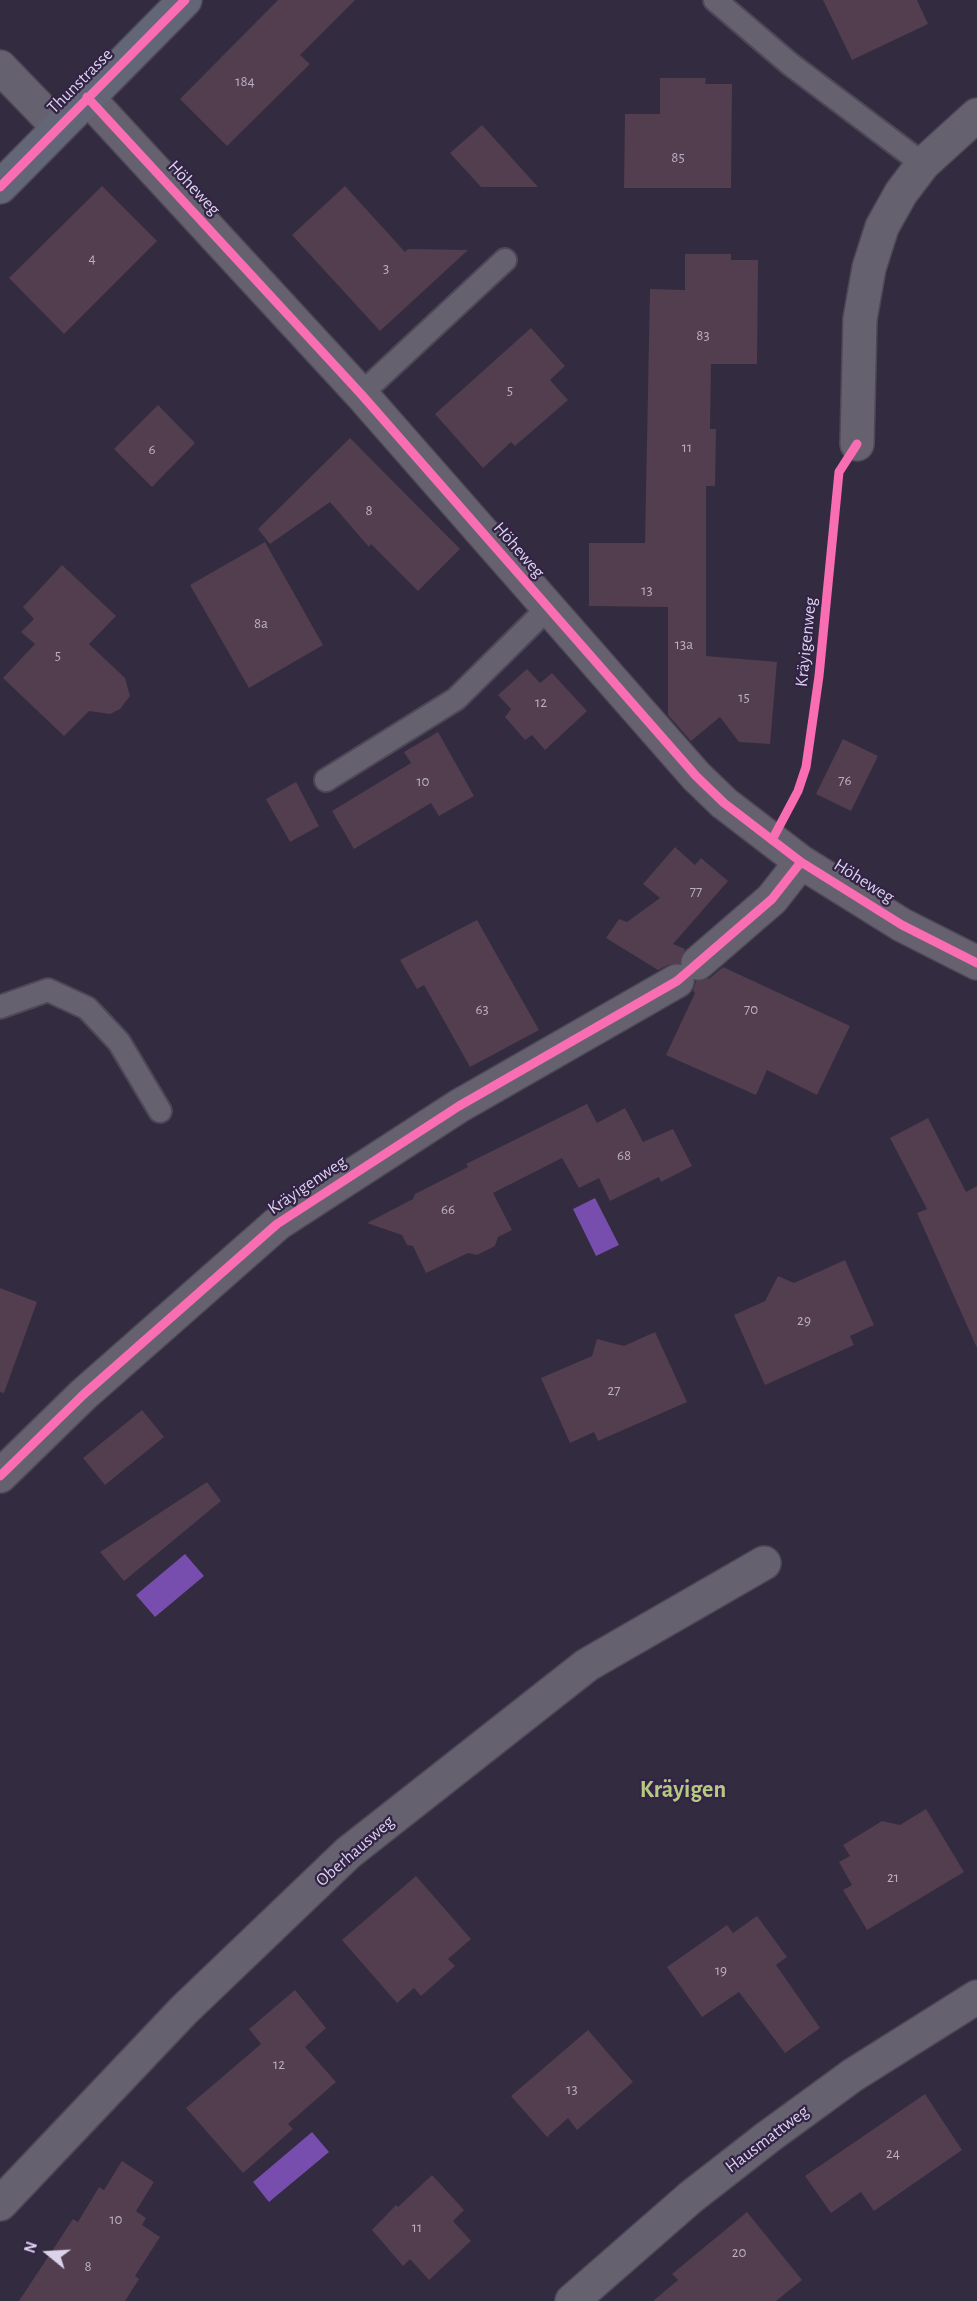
<!DOCTYPE html>
<meta charset="utf-8">
<style>
body{margin:0}
#map{position:relative;width:977px;height:2301px;overflow:hidden;background:#332b3f;font-family:"Alegreya Sans",sans-serif}
canvas{display:block}
.north{position:absolute;left:18px;top:2223px;width:60px;height:60px;-webkit-text-stroke:4px #322347;paint-order:stroke;rotate:288deg;font-size:16px;font-weight:700;line-height:24px;text-align:center;color:#dbd3e9}
.north::after{content:'';display:block;margin:auto;width:21px;height:27px;background:#dbd3e9;clip-path:polygon(50% 0,100% 100%,50% 72%,0 100%)}
</style>
<div id="map">
<canvas width="977" height="2301"></canvas>
<div class="north">N</div>
</div>
<script>
const c = document.querySelector('canvas').getContext('2d');
c.lineJoin = 'round';
function fillPath(path, color) { c.fillStyle = color; c.fill(path, 'evenodd'); }
const shape = rows => new Path2D(rows.map(r => 'M' + r).join(''));
function strokePath(path, color, width, dash) { c.strokeStyle = color; c.lineWidth = width; c.lineCap = dash ? 'butt' : 'round'; c.setLineDash(dash || []); c.stroke(path); }
function label(font, color, halo, rows, align = 'center') {
  c.font = font + ' "Alegreya Sans",sans-serif'; c.lineWidth = 4.5; c.setLineDash([]); c.textBaseline = 'middle'; c.strokeStyle = halo; c.fillStyle = color; for (const [text, x, y, turn = 0] of rows) {
    c.save(); c.translate(x, y); c.rotate((+turn || 0) * Math.PI / 180); c.textAlign = isNaN(turn) ? turn : align; if (halo) c.strokeText(text, 0, 0); c.fillText(text, 0, 0); c.restore();
  }
}
fillPath(shape([
 [595,1198,619,1245,596,1256,573,1209],
 [185,1554,204,1576,155,1617,136,1595],
 [312,2132,329,2152,269,2202,253,2182]
]), '#774dad');
fillPath(shape([
 [278,0,355,0,300,55,310,64,227,146,180,99],
 [823,0,917,0,928,24,852,60],
 [660,78,706,78,705,84,732,84,731,188,624,188,625,114,660,114],
 [482,125,538,187,481,187,450,153],
 [102,186,157,241,64,334,9,278],
 [345,186,405,252,408,249,468,250,380,331,292,235],
 [685,254,731,254,731,260,758,260,757,364,711,364,710,429,716,429,715,486,706,486,706,656,777,662,770,744,739,742,720,717,691,741,668,715,668,607,589,606,589,543,645,543,650,289,685,290],
 [531,328,565,366,550,380,568,400,515,446,511,442,483,468,435,414],
 [158,405,195,443,152,487,114,449],
 [350,438,460,549,418,591,371,544,369,547,330,502,270,544,258,529],
 [265,542,323,645,249,688,190,585],
 [62,565,116,616,89,644,125,678,130,696,120,709,110,714,89,711,64,736,3,678,35,644,21,632,34,619,23,607],
 [527,669,540,683,552,673,587,711,545,750,532,735,525,740,505,717,511,709,498,695],
 [438,732,474,796,439,816,431,803,354,849,332,811,411,763,404,752],
 [843,739,878,756,851,811,816,794],
 [296,782,319,826,290,842,266,799],
 [675,847,695,865,701,858,728,881,673,944,685,949,680,963,668,965,658,970,606,938,619,919,627,922,660,898,643,884],
 [477,920,539,1030,470,1067,424,985,417,989,400,960],
 [723,967,850,1026,817,1095,767,1070,756,1095,666,1055,695,993,693,991,696,981,710,978],
 [587,1104,597,1123,625,1108,643,1142,673,1129,692,1166,661,1182,659,1177,610,1201,599,1178,579,1188,562,1158,493,1193,512,1230,498,1237,495,1246,477,1255,468,1253,426,1273,413,1246,407,1245,402,1235,367,1223,413,1199,415,1194,468,1167,466,1164],
 [928,1118,966,1192,977,1186,977,1348,917,1213,927,1209,890,1138],
 [845,1260,874,1325,850,1336,854,1345,765,1385,734,1315,765,1301,778,1276,794,1283],
 [0,1288,37,1302,4,1393,0,1392],
 [655,1332,687,1402,598,1441,594,1432,570,1443,541,1378,592,1356,597,1339,624,1346],
 [142,1410,164,1437,105,1485,83,1458],
 [207,1482,221,1501,124,1581,100,1552],
 [926,1809,964,1872,867,1930,843,1890,852,1885,839,1862,850,1856,843,1845,882,1821,900,1825],
 [416,1876,471,1939,448,1959,455,1966,421,1996,414,1988,397,2003,342,1940],
 [757,1916,787,1957,776,1965,820,2028,785,2053,739,1992,702,2017,667,1967,727,1925,733,1933],
 [295,1990,326,2028,305,2047,336,2082,288,2124,293,2129,243,2173,186,2108,261,2044,249,2029],
 [588,2030,633,2082,577,2130,568,2118,547,2137,511,2096],
 [925,2094,962,2150,874,2211,861,2192,831,2213,805,2176],
 [122,2161,154,2182,136,2211,146,2218,142,2225,160,2237,135,2276,139,2279,125,2301,19,2301,73,2219,78,2222,99,2187,104,2190],
 [432,2175,464,2210,453,2221,471,2241,429,2280,410,2259,403,2266,372,2230,396,2205,398,2207],
 [747,2212,802,2280,776,2301,653,2301,678,2280,672,2274]
]), '#523e4f');
const service = shape([
 [715,0,790,64,923,164],
 [361,394,505,260],
 [326,780,456,699,548,608],
 [0,1007,48,990,87,1008,119,1042,160,1111]
]);
const minor = shape([
 [0,67,58,127],
 [87,97,361,394,696,776,724,803,801,862,902,925,977,963],
 [857,444,860,319,869,268,882,227,901,193,923,164,977,115],
 [698,963,772,899,801,862],
 [0,1476,83,1395,277,1224,459,1106,677,981],
 [0,2204,184,2010,348,1853,587,1665,764,1563],
 [572,2301,691,2197,768,2137,853,2075,977,1997]
]);
const primary = shape([
 [0,187,185,0]
]);
strokePath(service, '#4e4757', 26);
strokePath(minor, '#4e4757', 36);
strokePath(primary, '#4e4757', 36);
strokePath(service, '#66616f', 22);
strokePath(minor, '#66616f', 33);
strokePath(primary, '#636676', 33);
strokePath(shape([
 [87,97,361,394,696,776,724,803,801,862,902,925,977,963],
 [0,187,185,0],
 [772,840,798,791,806,767,819,676,839,472,857,444],
 [0,1476,83,1395,277,1224,459,1106,677,981,772,899,801,862]
]), '#f96db3', 9);
label('15px', '#b9aec2', null, [
 ["184",245,81],
 ["85",678,157],
 ["4",92,258],
 ["3",386,268],
 ["83",703,335],
 ["5",510,390],
 ["11",687,447],
 ["6",152,449],
 ["8",369,510],
 ["13",647,590],
 ["8a",261,623],
 ["13a",684,644],
 ["5",58,655],
 ["15",744,697],
 ["12",541,702],
 ["76",845,780],
 ["10",423,781],
 ["77",696,891],
 ["63",482,1009],
 ["70",751,1009],
 ["68",624,1155],
 ["66",448,1209],
 ["29",804,1320],
 ["27",614,1390],
 ["21",893,1877],
 ["19",721,1970],
 ["12",279,2064],
 ["13",572,2089],
 ["24",893,2153],
 ["10",116,2219],
 ["11",417,2227],
 ["20",739,2252],
 ["8",88,2266]
]);
label('18px', '#dbd3e9', '#322347', [
 ["Thunstrasse",80,81,-45],
 ["Höheweg",194,188,47],
 ["Höheweg",519,550,49],
 ["Kräyigenweg",806,642,-84],
 ["Höheweg",864,881,32],
 ["Kräyigenweg",307,1185,-34],
 ["Oberhausweg",355,1851,-41],
 ["Hausmattweg",767,2139,-37]
]);
label('bold 24px', '#b5ca80', '#322347', [
 ["Kräyigen",683,1790]
]);
</script>
